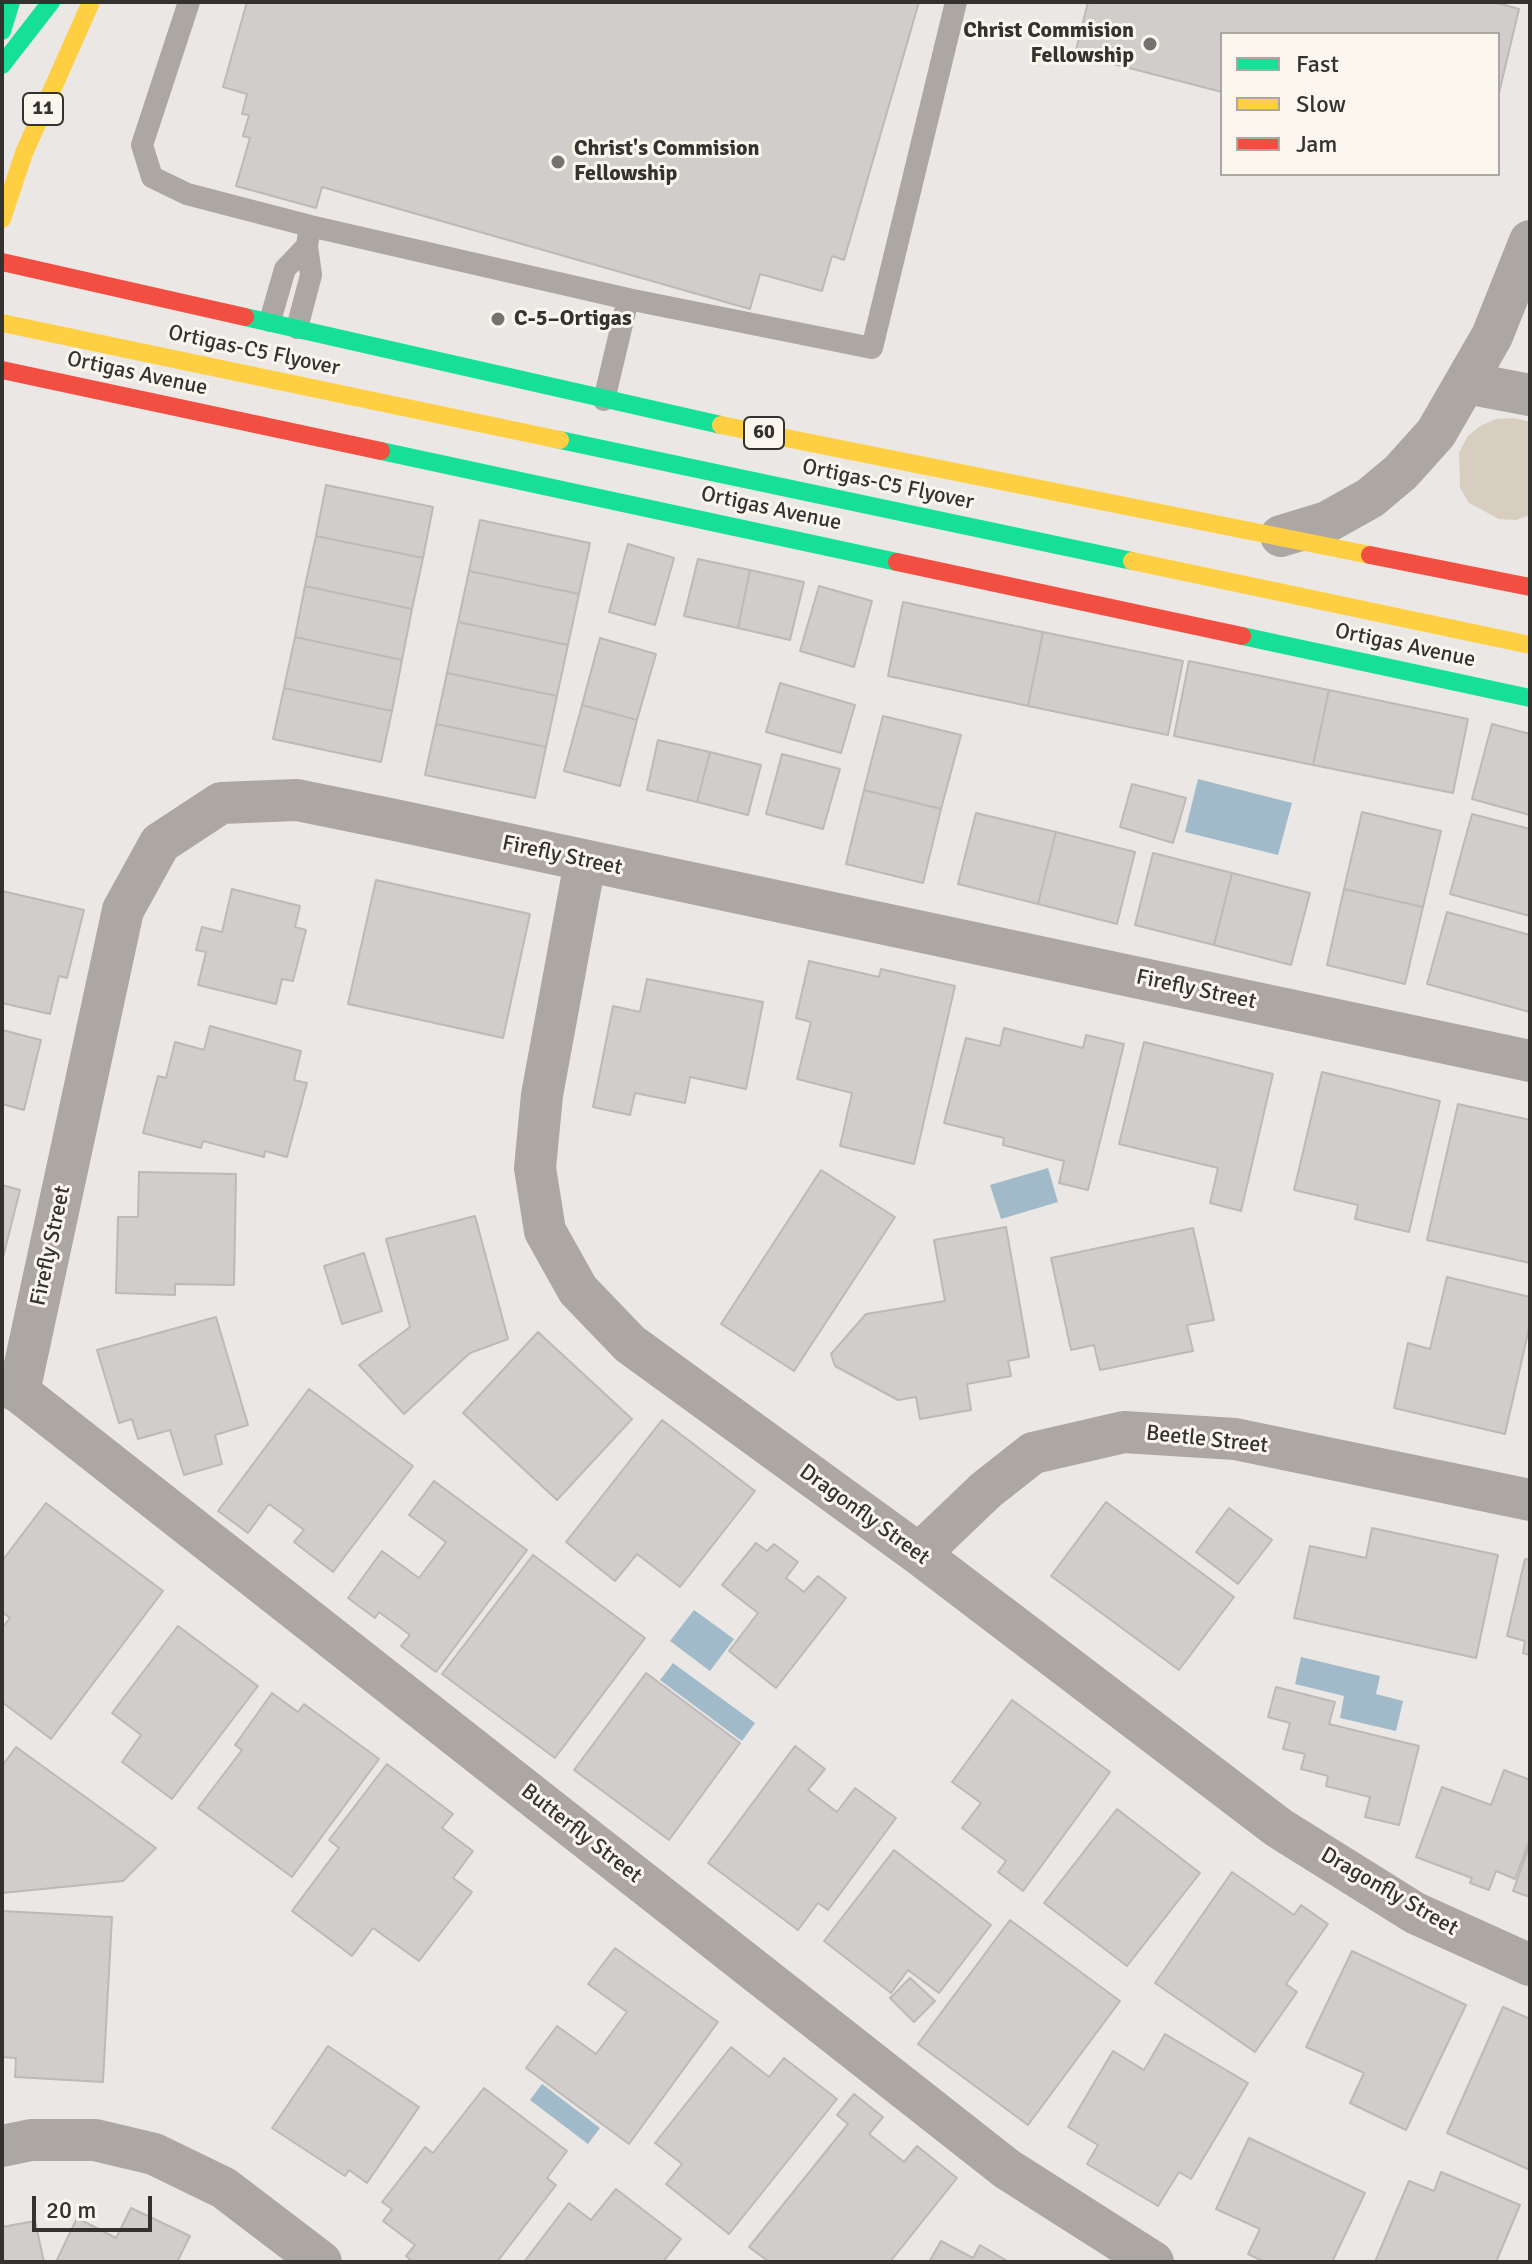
<!DOCTYPE html>
<meta charset="utf-8">
<style>
body{margin:0}
#map{position:relative;width:1532px;height:2264px;overflow:hidden;background:#eae7e4;font-family:Signika,sans-serif}
canvas{display:block}
.frame{position:absolute;inset:0;border:4px solid #34322f;pointer-events:none}
.legend{position:absolute;left:1220px;top:32px;width:280px;height:144px;box-sizing:border-box;background:#fbf6ed;border:2px solid #aba8a1;margin:0;padding:10px 14px;list-style:none;font-size:24px;color:#34322f}
.legend li{display:flex;align-items:center;gap:16px;height:40px}
.legend b{width:40px;border:2px solid #aba8a1}
.scale{position:absolute;left:32px;top:2196px;width:120px;height:36px;box-sizing:border-box;border:4px solid #34322f;border-top:0;padding-left:10px;font-size:24px;line-height:28px;white-space:nowrap;color:#34322f;-webkit-text-stroke:6px #fbf6ed;paint-order:stroke}
</style>
<div id="map">
<canvas width="1532" height="2264"></canvas>
<div class="frame"></div>
<ul class="legend">
<li><b style="height:10px;background:#16e098"></b>Fast</li>
<li><b style="height:10px;background:#ffcf43"></b>Slow</li>
<li><b style="height:10px;background:#f24e42"></b>Jam</li>
</ul>
<div class="scale">20 m</div>
</div>
<script>
const c = document.querySelector('canvas').getContext('2d');
c.lineJoin = 'round';
function fillPath(path, color) { c.fillStyle = color; c.fill(path, 'evenodd'); }
const shape = rows => new Path2D(rows.map(r => 'M' + r).join(''));
function strokePath(path, color, width, dash) { c.strokeStyle = color; c.lineWidth = width; c.lineCap = dash ? 'butt' : 'round'; c.setLineDash(dash || []); c.stroke(path); }
function label(font, color, halo, rows, align = 'center') {
  c.font = font + ' Signika,sans-serif'; c.lineWidth = 6; c.setLineDash([]); c.textBaseline = 'middle'; c.strokeStyle = halo; c.fillStyle = color; for (const [text, x, y, turn = 0] of rows) {
    c.save(); c.translate(x, y); c.rotate((+turn || 0) * Math.PI / 180); c.textAlign = isNaN(turn) ? turn : align; if (halo) c.strokeText(text, 0, 0); c.fillText(text, 0, 0); c.restore();
  }
}
fillPath(shape([
 [1514,418,1530,422,1530,515,1516,520,1499,519,1469,503,1460,488,1459,453,1467,437,1480,426,1496,419]
]), '#d7cebf');
fillPath(shape([
 [1198,779,1292,803,1278,855,1185,832],
 [1048,1168,1058,1202,1001,1219,990,1185],
 [694,1610,734,1639,710,1671,670,1641],
 [1301,1657,1380,1676,1376,1694,1403,1701,1396,1731,1340,1718,1344,1696,1295,1684],
 [673,1663,755,1723,742,1741,660,1680],
 [542,2084,600,2128,588,2144,530,2100]
]), '#a0bac9');
const building = shape([
 [247,2,919,2,844,260,832,256,822,291,760,274,750,309,322,187,316,208,236,186,250,138,243,136,249,115,242,114,247,94,223,87,247,2],
 [1088,2,1494,2,1519,9,1498,97,1498,34,1222,34,1222,92,1075,54,1088,2],
 [326,485,433,507,423,558,316,536,326,485],
 [480,520,590,543,579,594,469,571,480,520],
 [316,536,423,558,412,609,305,586,316,536],
 [628,544,674,558,655,625,609,612,628,544],
 [698,559,750,570,738,628,684,616,698,559],
 [750,570,804,582,790,640,738,628,750,570],
 [469,571,579,594,568,645,458,622,469,571],
 [305,586,412,609,402,660,295,637,305,586],
 [819,586,872,601,854,667,800,651,819,586],
 [903,602,1043,632,1028,706,888,676,903,602],
 [458,622,568,645,557,696,447,673,458,622],
 [1043,632,1183,661,1168,735,1028,706,1043,632],
 [295,637,402,660,392,711,284,688,295,637],
 [600,638,656,654,637,720,582,705,600,638],
 [1189,661,1329,690,1313,765,1174,736,1189,661],
 [447,673,557,696,546,747,436,724,447,673],
 [780,683,855,705,841,753,766,732,780,683],
 [284,688,392,711,381,762,273,739,284,688],
 [1329,690,1468,719,1453,793,1313,765,1329,690],
 [582,705,637,720,620,786,564,771,582,705],
 [883,716,961,735,941,809,864,790,883,716],
 [436,724,546,747,535,798,425,775,436,724],
 [1492,724,1530,734,1530,815,1472,799,1492,724],
 [658,740,710,752,697,802,647,790,658,740],
 [710,752,761,765,748,815,697,802,710,752],
 [782,754,840,769,823,829,766,814,782,754],
 [1132,784,1186,798,1173,843,1120,827,1132,784],
 [864,790,941,809,923,883,846,864,864,790],
 [1362,812,1441,831,1423,907,1344,889,1362,812],
 [976,813,1056,832,1038,904,958,884,976,813],
 [1472,814,1530,829,1530,916,1450,894,1472,814],
 [1056,832,1135,852,1117,924,1038,904,1056,832],
 [1153,853,1232,873,1214,945,1135,925,1153,853],
 [1232,873,1310,893,1291,965,1214,945,1232,873],
 [376,880,530,914,503,1038,348,1004,376,880],
 [232,889,300,906,295,927,306,930,293,981,282,979,276,1004,198,985,206,952,196,950,202,927,222,932,232,889],
 [1344,889,1423,907,1405,984,1327,965,1344,889],
 [2,891,84,910,67,978,59,976,50,1014,2,1003,2,891],
 [1447,912,1530,935,1530,1012,1427,984,1447,912],
 [809,961,879,977,881,969,955,986,914,1164,840,1146,852,1093,797,1079,811,1022,796,1018,809,961],
 [647,979,763,1002,746,1089,690,1077,685,1103,635,1093,630,1115,593,1107,613,1006,640,1012,647,979],
 [210,1026,301,1051,294,1080,307,1083,287,1157,265,1151,264,1157,203,1141,201,1148,143,1133,158,1076,166,1078,175,1042,204,1050,210,1026],
 [1004,1028,1083,1048,1086,1035,1124,1044,1088,1190,1059,1183,1064,1161,1003,1145,1004,1138,944,1123,966,1038,1000,1046,1004,1028],
 [2,1030,41,1040,24,1110,2,1104,2,1030],
 [1144,1042,1273,1074,1241,1211,1210,1203,1218,1168,1119,1144,1144,1042],
 [1322,1072,1440,1101,1409,1232,1355,1219,1358,1205,1294,1190,1322,1072],
 [1458,1104,1530,1120,1530,1263,1427,1240,1458,1104],
 [821,1170,895,1217,794,1371,721,1324,821,1170],
 [139,1172,236,1174,234,1285,175,1284,175,1295,116,1293,118,1217,138,1217,139,1172],
 [2,1185,20,1190,2,1261,2,1185],
 [475,1216,508,1339,470,1353,404,1414,359,1365,410,1327,386,1239,475,1216],
 [1006,1227,1029,1357,1008,1361,1011,1376,967,1384,971,1410,920,1419,916,1397,898,1400,835,1366,831,1354,866,1314,945,1301,934,1240,1006,1227],
 [1193,1228,1214,1320,1187,1325,1193,1351,1100,1370,1094,1345,1071,1350,1051,1258,1193,1228],
 [364,1253,382,1311,342,1324,324,1266,364,1253],
 [1447,1277,1530,1297,1530,1324,1505,1434,1394,1408,1408,1343,1430,1349,1447,1277],
 [216,1317,248,1425,215,1435,222,1464,184,1475,170,1430,138,1439,132,1419,119,1423,97,1350,216,1317],
 [538,1332,632,1419,557,1500,463,1413,538,1332],
 [309,1389,413,1466,333,1572,294,1542,304,1530,269,1504,248,1533,218,1511,309,1389],
 [662,1420,755,1491,680,1587,637,1554,615,1581,566,1542,662,1420],
 [434,1481,527,1550,436,1672,401,1646,410,1635,379,1612,375,1618,348,1598,382,1551,419,1578,446,1542,409,1515,434,1481],
 [1106,1502,1234,1597,1179,1670,1051,1576,1106,1502],
 [46,1503,163,1591,51,1739,2,1702,2,1628,10,1618,2,1612,2,1561,46,1503],
 [1229,1508,1272,1540,1238,1584,1196,1552,1229,1508],
 [1372,1528,1498,1555,1476,1658,1294,1618,1310,1546,1366,1558,1372,1528],
 [756,1543,767,1551,774,1544,798,1562,786,1578,804,1592,818,1576,846,1598,776,1688,729,1651,758,1613,722,1585,756,1543],
 [533,1555,645,1638,555,1758,442,1674,533,1555],
 [1525,1559,1530,1560,1530,1655,1523,1653,1525,1641,1507,1636,1525,1559],
 [178,1626,258,1686,172,1799,122,1762,141,1735,112,1713,178,1626],
 [646,1673,740,1743,669,1840,574,1770,646,1673],
 [1276,1687,1335,1702,1329,1724,1419,1746,1399,1825,1365,1817,1370,1797,1326,1786,1328,1776,1301,1769,1305,1754,1283,1749,1290,1723,1268,1717,1276,1687],
 [272,1693,298,1712,304,1704,379,1759,292,1877,198,1808,242,1750,235,1745,272,1693],
 [1012,1700,1110,1772,1023,1891,998,1872,1006,1861,962,1828,981,1803,952,1782,1012,1700],
 [795,1746,825,1769,808,1790,837,1812,855,1788,896,1818,828,1910,818,1903,798,1930,708,1863,795,1746],
 [16,1747,156,1848,123,1881,2,1893,2,1766,16,1747],
 [387,1764,453,1814,442,1828,473,1851,453,1878,472,1892,419,1961,373,1928,352,1956,292,1911,339,1848,329,1840,387,1764],
 [1504,1770,1530,1780,1530,1839,1515,1879,1496,1871,1489,1890,1470,1883,1472,1878,1416,1857,1442,1787,1491,1805,1504,1770],
 [1117,1809,1200,1873,1127,1966,1044,1903,1117,1809],
 [1530,1844,1530,1897,1513,1891,1530,1844],
 [894,1850,991,1925,939,1993,908,1970,891,1993,824,1941,894,1850],
 [1232,1872,1294,1915,1301,1905,1328,1924,1286,1984,1297,1992,1255,2052,1155,1983,1232,1872],
 [2,1911,112,1917,103,2082,15,2077,16,2058,2,2057,2,1911],
 [1010,1920,1120,2001,1028,2125,918,2044,1010,1920],
 [615,1948,718,2022,629,2144,526,2068,557,2026,596,2054,627,2012,588,1984,615,1948],
 [1352,1951,1466,2005,1406,2130,1350,2103,1364,2073,1306,2047,1352,1951],
 [910,1978,935,2001,914,2022,890,1998,910,1978],
 [1503,2007,1530,2019,1530,2170,1447,2133,1503,2007],
 [1165,2034,1248,2083,1191,2179,1179,2172,1158,2206,1087,2164,1098,2145,1068,2127,1113,2051,1144,2070,1165,2034],
 [328,2046,419,2107,367,2183,349,2170,345,2176,272,2128,328,2046],
 [731,2047,769,2077,784,2058,837,2099,729,2234,666,2184,682,2164,655,2143,731,2047],
 [484,2088,567,2151,547,2178,556,2185,497,2262,413,2262,406,2256,415,2245,383,2221,392,2209,382,2202,425,2147,433,2153,484,2088],
 [854,2094,883,2117,869,2134,904,2162,917,2146,957,2178,890,2262,769,2262,749,2247,848,2124,837,2115,854,2094],
 [1249,2138,1365,2193,1332,2262,1265,2262,1248,2254,1260,2229,1216,2209,1249,2138],
 [1441,2172,1520,2205,1496,2262,1375,2262,1409,2181,1434,2191,1441,2172],
 [616,2189,681,2239,663,2262,524,2262,569,2203,591,2220,616,2189],
 [131,2208,190,2236,177,2262,56,2262,77,2218,116,2238,131,2208],
 [35,2221,44,2262,2,2262,2,2227,35,2221],
 [941,2241,973,2258,980,2245,1009,2262,929,2262,941,2241]
]);
fillPath(building, '#d0cdca');
strokePath(building, '#bcb9b7', 2);
strokePath(shape([
 [189,2,142,145,152,177,187,194,310,226,628,299,872,348,956,2],
 [270,321,285,269,307,246],
 [297,328,311,275,307,246,310,226],
 [604,400,628,299]
]), '#ada7a3', 22);
strokePath(shape([
 [1467,383,1530,395],
 [1281,536,1327,522,1370,498,1401,472,1436,433,1492,336,1530,241],
 [585,862,542,1095,535,1168,545,1231,578,1290,630,1344,919,1554,1279,1828,1415,1913,1530,1965],
 [2,1384,19,1392,1007,2169,1153,2262],
 [19,1392,123,910,160,843,221,803,297,800,395,820,1530,1061],
 [919,1554,986,1490,1033,1453,1124,1432,1235,1439,1530,1500],
 [2,2146,31,2140,95,2140,154,2154,224,2188,321,2262]
]), '#ada7a3', 42);
strokePath(shape([
 [2,31,11,2],
 [2,65,51,2],
 [245,317,721,425],
 [381,451,897,562],
 [1242,636,1530,698]
]), '#16e098', 18);
strokePath(shape([
 [2,219,24,153,91,2],
 [721,425,1370,555]
]), '#ffcf43', 18);
strokePath(shape([
 [2,262,245,317],
 [2,370,381,451],
 [1370,555,1530,587],
 [897,562,1242,636]
]), '#f24e42', 18);
strokePath(shape([
 [560,440,1132,561]
]), '#16e098', 18);
strokePath(shape([
 [2,323,560,440],
 [1132,561,1530,645]
]), '#ffcf43', 18);
for (const [x, y, r, color] of [
 [1150,44,8,"#74716e"],
 [558,162,8,"#74716e"],
 [498,319,8,"#74716e"]
]) { const dot = new Path2D(); dot.arc(x, y, r, 0, 2 * Math.PI); c.fillStyle = color; c.fill(dot); strokePath(dot, '#fbf6ed', 3); }
for (const [x, y, w] of [
 [43,109,40],
 [764,433,40]
]) { const box = new Path2D(); box.roundRect(x - w / 2, y - 16, w, 32, 6); c.fillStyle = '#fbf6ed'; c.fill(box); strokePath(box, '#34322f', 2); }
label('bold 20px', '#34322f', null, [
 ["11",43,109],
 ["60",764,433]
]);
label('bold 22px', '#34322f', '#fbf6ed', [
 ["Christ Commision",1134,31,"right"],
 ["Fellowship",1134,56,"right"],
 ["Christ's Commision",574,149],
 ["Fellowship",574,174],
 ["C-5–Ortigas",514,319]
], 'left');
label('22px', '#34322f', '#fbf6ed', [
 ["Ortigas-C5 Flyover",254,351,12],
 ["Ortigas Avenue",137,374,12],
 ["Ortigas-C5 Flyover",888,485,12],
 ["Ortigas Avenue",771,509,12],
 ["Ortigas Avenue",1405,646,12],
 ["Firefly Street",562,856,12],
 ["Firefly Street",1196,990,12],
 ["Firefly Street",51,1246,-78],
 ["Beetle Street",1207,1440,6],
 ["Dragonfly Street",864,1515,36],
 ["Butterfly Street",581,1834,38],
 ["Dragonfly Street",1389,1892,30]
]);
</script>
